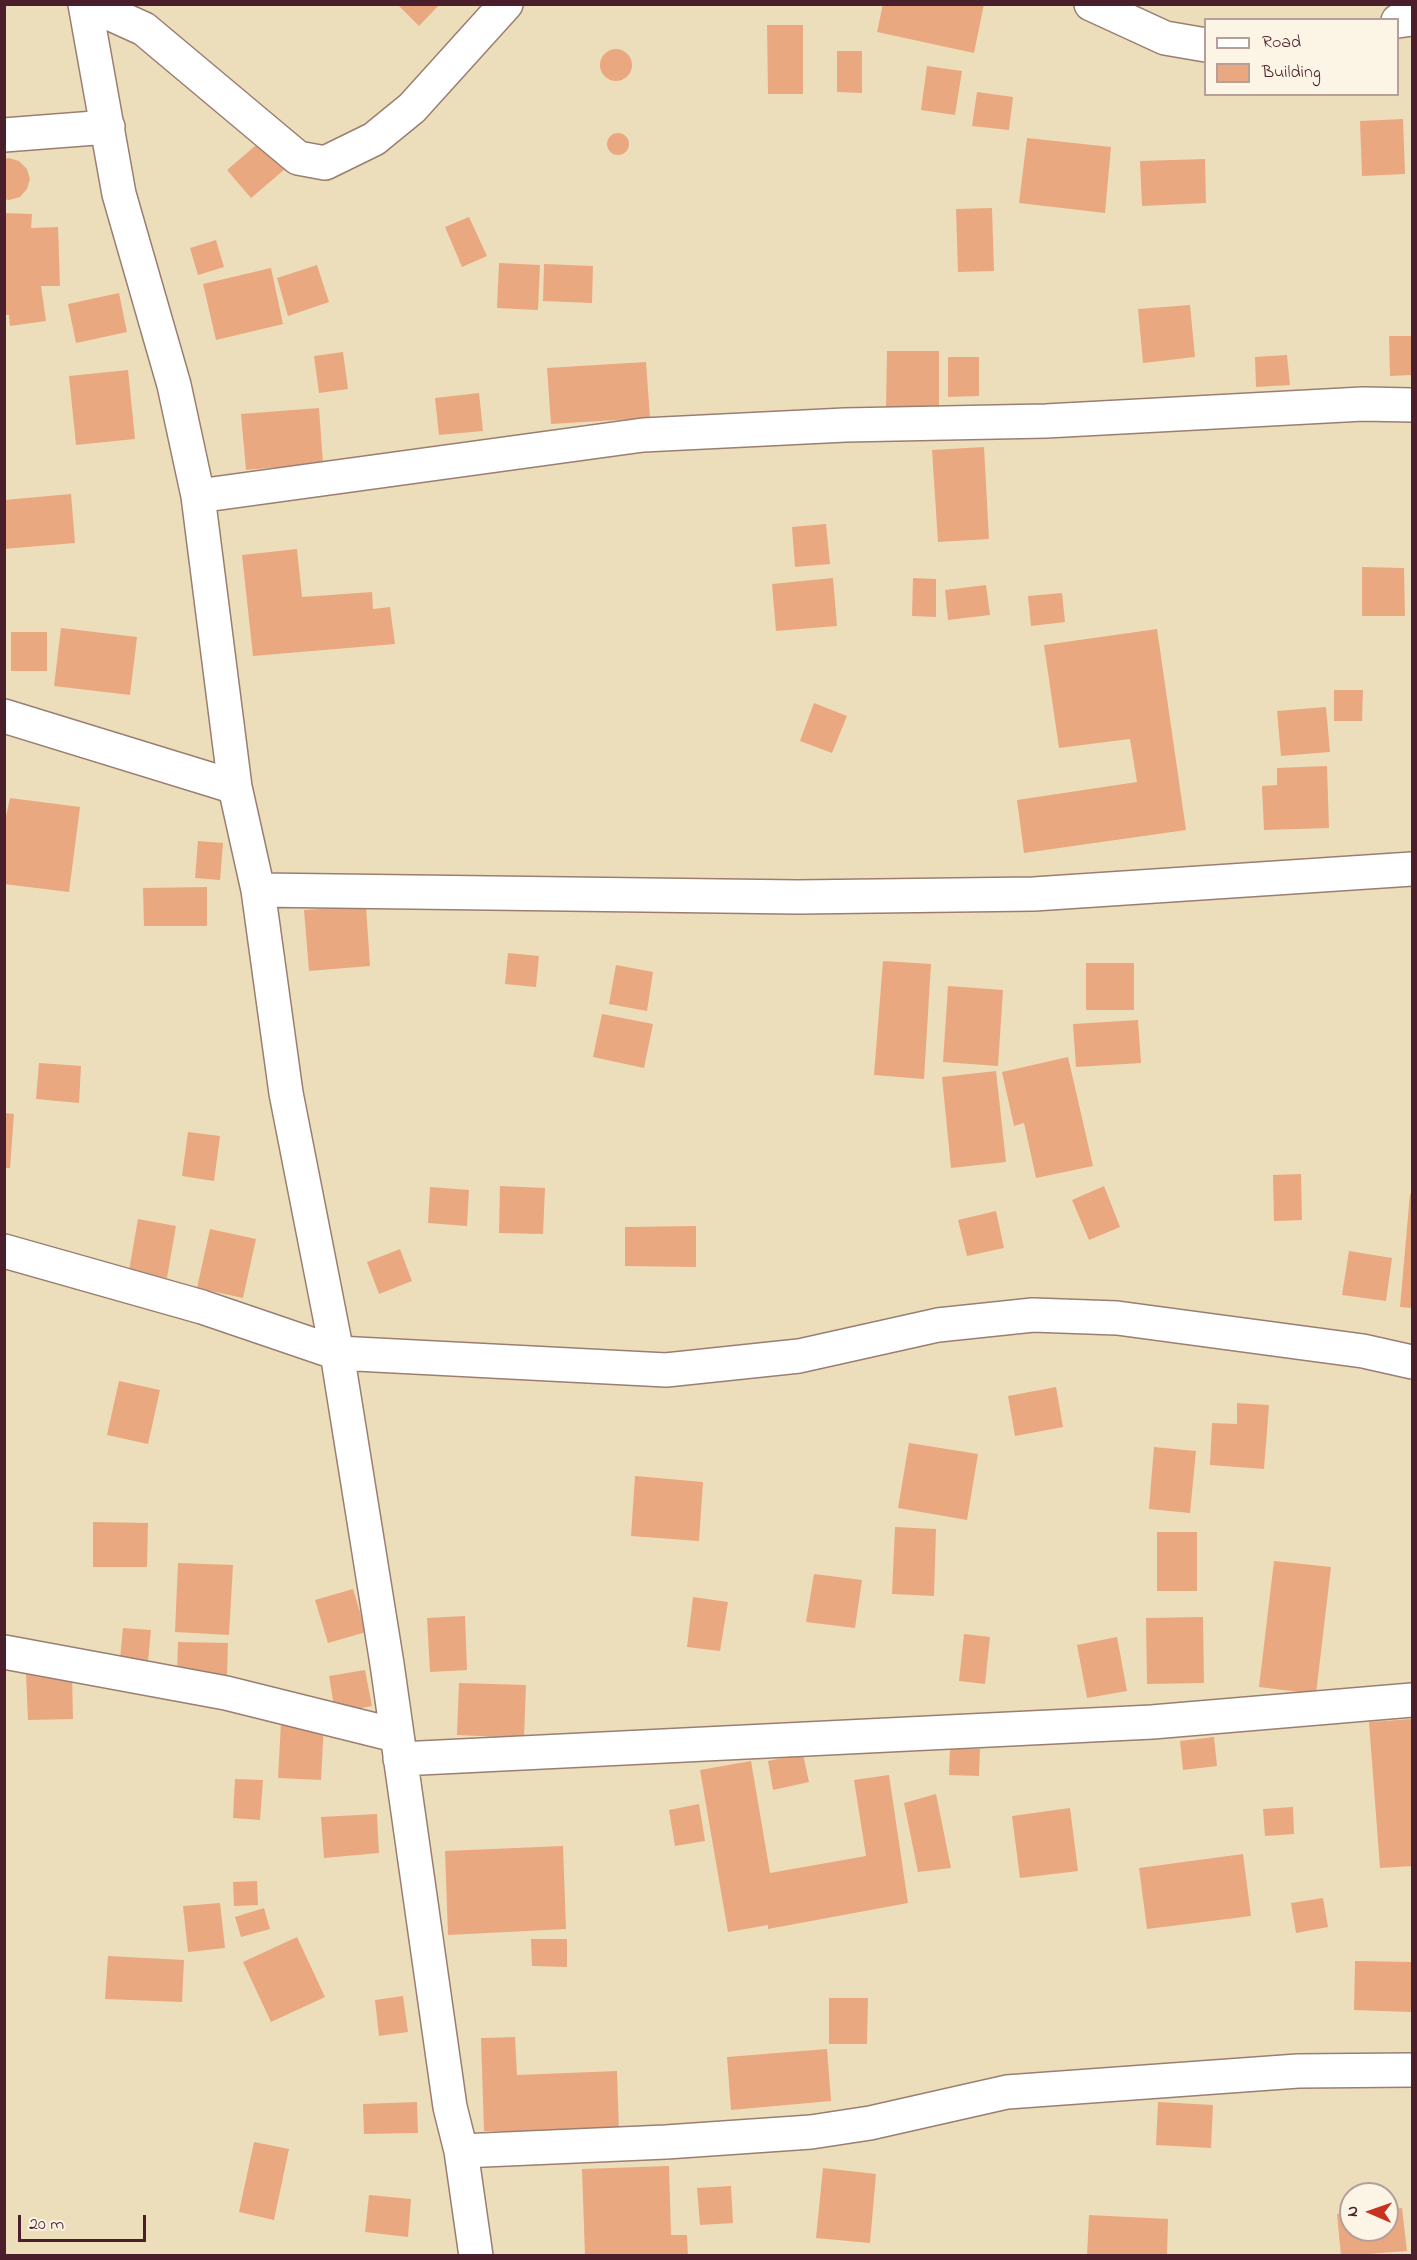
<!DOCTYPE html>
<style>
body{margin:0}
#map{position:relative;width:1417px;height:2260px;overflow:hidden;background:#ecdeba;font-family:"Indie Flower",sans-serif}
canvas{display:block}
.frame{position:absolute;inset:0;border:6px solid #4a1f2b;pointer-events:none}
.legend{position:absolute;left:1204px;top:18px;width:195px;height:78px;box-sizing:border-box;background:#fcf5e5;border:2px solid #b59f9b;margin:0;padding:8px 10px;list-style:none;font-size:18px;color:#4a1f2b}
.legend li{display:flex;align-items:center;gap:12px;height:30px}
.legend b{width:30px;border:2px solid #b59f9b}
.north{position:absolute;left:1339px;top:2182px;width:60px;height:60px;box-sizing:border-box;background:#fcf5e5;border:2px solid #b59f9b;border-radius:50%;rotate:272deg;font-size:16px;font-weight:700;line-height:24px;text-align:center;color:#4a1f2b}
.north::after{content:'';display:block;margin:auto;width:21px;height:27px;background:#c8321e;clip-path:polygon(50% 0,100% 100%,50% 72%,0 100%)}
.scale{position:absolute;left:18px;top:2215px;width:128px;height:27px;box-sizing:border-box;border:3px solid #4a1f2b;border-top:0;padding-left:8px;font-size:18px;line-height:21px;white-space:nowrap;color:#4a1f2b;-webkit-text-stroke:4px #fcf5e5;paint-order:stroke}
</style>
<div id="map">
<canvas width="1417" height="2260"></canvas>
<div class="frame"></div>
<ul class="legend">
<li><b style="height:8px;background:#fff"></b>Road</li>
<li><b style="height:16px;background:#eaa881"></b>Building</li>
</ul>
<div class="north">N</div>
<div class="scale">20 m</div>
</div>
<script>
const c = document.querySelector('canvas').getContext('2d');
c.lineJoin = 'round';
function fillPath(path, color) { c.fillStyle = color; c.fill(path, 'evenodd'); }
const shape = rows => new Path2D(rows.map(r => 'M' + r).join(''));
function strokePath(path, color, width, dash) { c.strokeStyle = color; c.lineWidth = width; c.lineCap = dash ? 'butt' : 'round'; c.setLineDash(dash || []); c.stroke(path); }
fillPath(shape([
 [397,4,440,4,419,26],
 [883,4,984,4,974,53,877,32],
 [767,25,803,25,803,94,768,94],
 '600 65a16 16 0 1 1 32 0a16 16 0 1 1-32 0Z',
 [837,51,862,51,862,93,837,92],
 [927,66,962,71,955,115,921,110],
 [977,92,1013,97,1009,130,972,126],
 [1403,119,1405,174,1362,176,1360,121],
 '607 144a11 11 0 1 1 22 0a11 11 0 1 1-22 0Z',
 [1027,138,1111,147,1105,213,1019,203],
 [261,141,285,169,251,198,227,170],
 [9,158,19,161,27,169,30,179,27,189,20,197,9,200,4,199,4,159],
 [1205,159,1206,203,1142,206,1140,161],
 [992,208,994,271,958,272,956,209],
 [4,213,32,214,31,228,58,227,60,286,41,286,46,321,10,326,9,315,4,315],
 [469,217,487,256,462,267,445,227],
 [216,240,224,267,198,275,190,248],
 [499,263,540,265,538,310,497,308],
 [544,264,593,266,592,303,543,301],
 [317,265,329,302,288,316,277,278],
 [271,268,283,324,216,340,203,284],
 [119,293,127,332,76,343,68,304],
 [1190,305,1195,357,1143,363,1138,309],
 [1389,336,1412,336,1412,375,1390,376],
 [887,351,939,351,939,408,886,408],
 [343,352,348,389,319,393,314,356],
 [1287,355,1290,385,1256,387,1255,357],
 [948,357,979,357,979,396,948,397],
 [646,362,650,418,551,424,547,368],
 [128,370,135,439,76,445,69,376],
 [479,393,483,431,439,435,435,398],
 [319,408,323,463,246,470,241,414],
 [984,447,989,539,938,542,932,450],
 [71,494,75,543,4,549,4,500],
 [826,524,830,564,795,567,792,527],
 [297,549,302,597,372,592,373,609,390,607,395,644,253,656,242,555],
 [1362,567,1404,568,1405,616,1362,616],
 [833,578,837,626,776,631,772,584],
 [913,578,936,579,936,617,912,616],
 [986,585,990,615,948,620,945,590],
 [1062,593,1065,622,1031,626,1028,596],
 [61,628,137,637,130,695,54,686],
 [1157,629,1186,830,1024,853,1017,800,1137,782,1130,739,1059,748,1044,645],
 [11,632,47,632,47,671,11,671],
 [1334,690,1363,690,1362,721,1334,721],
 [814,703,847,716,832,753,800,741],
 [1326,707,1330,752,1281,756,1277,711],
 [1327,766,1329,828,1264,830,1262,786,1277,785,1277,768],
 [10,798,80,807,69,892,4,884,4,825],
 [198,841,223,843,220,880,195,878],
 [207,887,207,926,144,926,143,888],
 [366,906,370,966,309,971,304,910],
 [508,953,539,956,536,987,505,984],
 [883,961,931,964,924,1079,874,1075],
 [1086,963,1134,963,1134,1010,1086,1010],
 [616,965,653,972,647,1011,609,1004],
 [948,986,1003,990,998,1066,943,1062],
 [602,1014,653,1024,644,1068,593,1057],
 [1138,1020,1141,1063,1076,1067,1073,1024],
 [1068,1057,1093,1166,1036,1178,1024,1123,1014,1126,1002,1072],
 [39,1063,81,1066,79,1103,36,1099],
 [996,1071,1006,1162,951,1168,942,1077],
 [4,1113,14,1114,10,1168,4,1168],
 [188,1132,220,1136,214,1181,182,1176],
 [1301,1174,1302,1220,1274,1221,1273,1175],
 [500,1186,545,1188,543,1234,499,1233],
 [1104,1186,1120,1227,1089,1240,1072,1200],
 [430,1187,469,1190,467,1226,428,1223],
 [1410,1194,1412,1194,1412,1308,1400,1307],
 [996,1211,1004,1248,967,1256,958,1220],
 [138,1219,176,1226,167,1278,129,1271],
 [696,1226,696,1267,625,1266,625,1227],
 [210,1229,256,1239,243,1298,197,1288],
 [400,1249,412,1281,379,1294,367,1262],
 [1349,1251,1392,1258,1386,1301,1342,1295],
 [119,1381,160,1390,148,1444,107,1435],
 [1056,1387,1063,1427,1015,1436,1008,1396],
 [1237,1403,1269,1405,1264,1469,1210,1465,1212,1423,1237,1424],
 [909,1443,978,1454,967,1520,898,1508],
 [1154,1447,1196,1451,1190,1513,1149,1509],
 [635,1476,703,1482,699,1541,631,1536],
 [93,1522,148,1523,147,1567,93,1567],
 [895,1527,936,1529,934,1596,892,1594],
 [1157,1532,1197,1532,1197,1591,1157,1591],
 [1274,1561,1331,1567,1316,1694,1259,1687],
 [178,1563,233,1565,229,1635,175,1632],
 [814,1574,862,1580,855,1628,806,1622],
 [353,1589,366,1632,328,1643,315,1600],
 [693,1597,728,1602,720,1651,687,1647],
 [465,1616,467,1670,430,1672,427,1618],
 [1203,1617,1204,1683,1147,1684,1146,1618],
 [123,1628,151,1630,148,1661,120,1659],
 [964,1634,990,1637,985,1684,959,1681],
 [1117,1637,1127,1691,1087,1698,1077,1645],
 [178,1642,228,1643,227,1677,177,1675],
 [365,1670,372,1706,335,1713,329,1676],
 [72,1672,73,1719,28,1720,26,1674],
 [459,1683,526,1685,524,1738,457,1735],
 [1412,1719,1412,1866,1380,1868,1369,1722],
 [281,1722,324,1724,321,1780,278,1778],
 [1214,1737,1217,1766,1183,1770,1180,1741],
 [950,1748,980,1749,979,1776,949,1775],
 [803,1754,809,1782,773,1790,768,1761],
 [751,1761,770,1873,866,1856,854,1780,889,1775,908,1903,768,1929,768,1925,728,1932,700,1770],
 [235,1779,263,1780,260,1820,233,1818],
 [936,1794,951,1868,918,1872,904,1803],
 [699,1804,705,1841,675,1846,669,1810],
 [1293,1807,1294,1834,1265,1836,1263,1809],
 [1070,1808,1078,1871,1020,1878,1012,1816],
 [377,1814,379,1853,324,1858,321,1817],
 [563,1846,566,1929,448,1935,445,1851],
 [1243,1854,1251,1916,1147,1929,1139,1868],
 [257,1881,258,1905,234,1906,233,1882],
 [1323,1898,1328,1927,1296,1933,1291,1903],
 [220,1903,225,1948,188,1952,183,1906],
 [264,1908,270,1929,241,1937,235,1917],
 [297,1937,325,1997,271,2022,243,1962],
 [531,1939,567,1939,567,1967,532,1966],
 [108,1956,184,1960,182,2002,105,1999],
 [1355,1961,1412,1962,1412,2012,1354,2010],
 [403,1996,408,2032,379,2036,375,2000],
 [829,1998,868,1998,867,2044,829,2044],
 [515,2037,517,2075,617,2071,619,2132,503,2136,503,2131,484,2131,481,2038],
 [827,2049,831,2101,731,2110,727,2057],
 [417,2102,418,2133,364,2134,363,2104],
 [1158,2102,1213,2105,1211,2148,1156,2145],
 [254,2142,289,2149,274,2220,239,2212],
 [669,2166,671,2235,687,2235,688,2256,585,2256,582,2169],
 [823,2168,876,2174,870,2243,816,2238],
 [731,2186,733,2223,700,2225,697,2188],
 [369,2195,411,2199,408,2237,365,2232],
 [1402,2208,1407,2251,1341,2256,1337,2214,1351,2213,1351,2230,1387,2230,1387,2209],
 [1089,2215,1168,2219,1167,2256,1087,2256]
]), '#eaa881');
const minor = shape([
 [85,4,119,194,174,385,198,496,235,787,258,890,286,1093,337,1353,387,1664,450,2107,461,2151,476,2256],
 [89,4,144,29,298,158,325,163,374,139,412,108,506,4],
 [1091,4,1165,38,1206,45],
 [1398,21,1412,19],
 [4,135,108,127],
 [198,496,643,435,845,425,1046,421,1363,404,1412,405],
 [4,716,235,787],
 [258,890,798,897,1034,894,1412,869],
 [4,1251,202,1307,337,1353,666,1370,799,1356,938,1325,1033,1315,1117,1318,1363,1351,1412,1362],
 [4,1652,226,1693,395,1735],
 [400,1759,1152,1722,1412,1700],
 [461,2151,666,2142,811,2132,870,2123,1007,2092,1298,2071,1412,2070]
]);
strokePath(minor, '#9b7e72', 36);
strokePath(minor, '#fff', 33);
</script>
